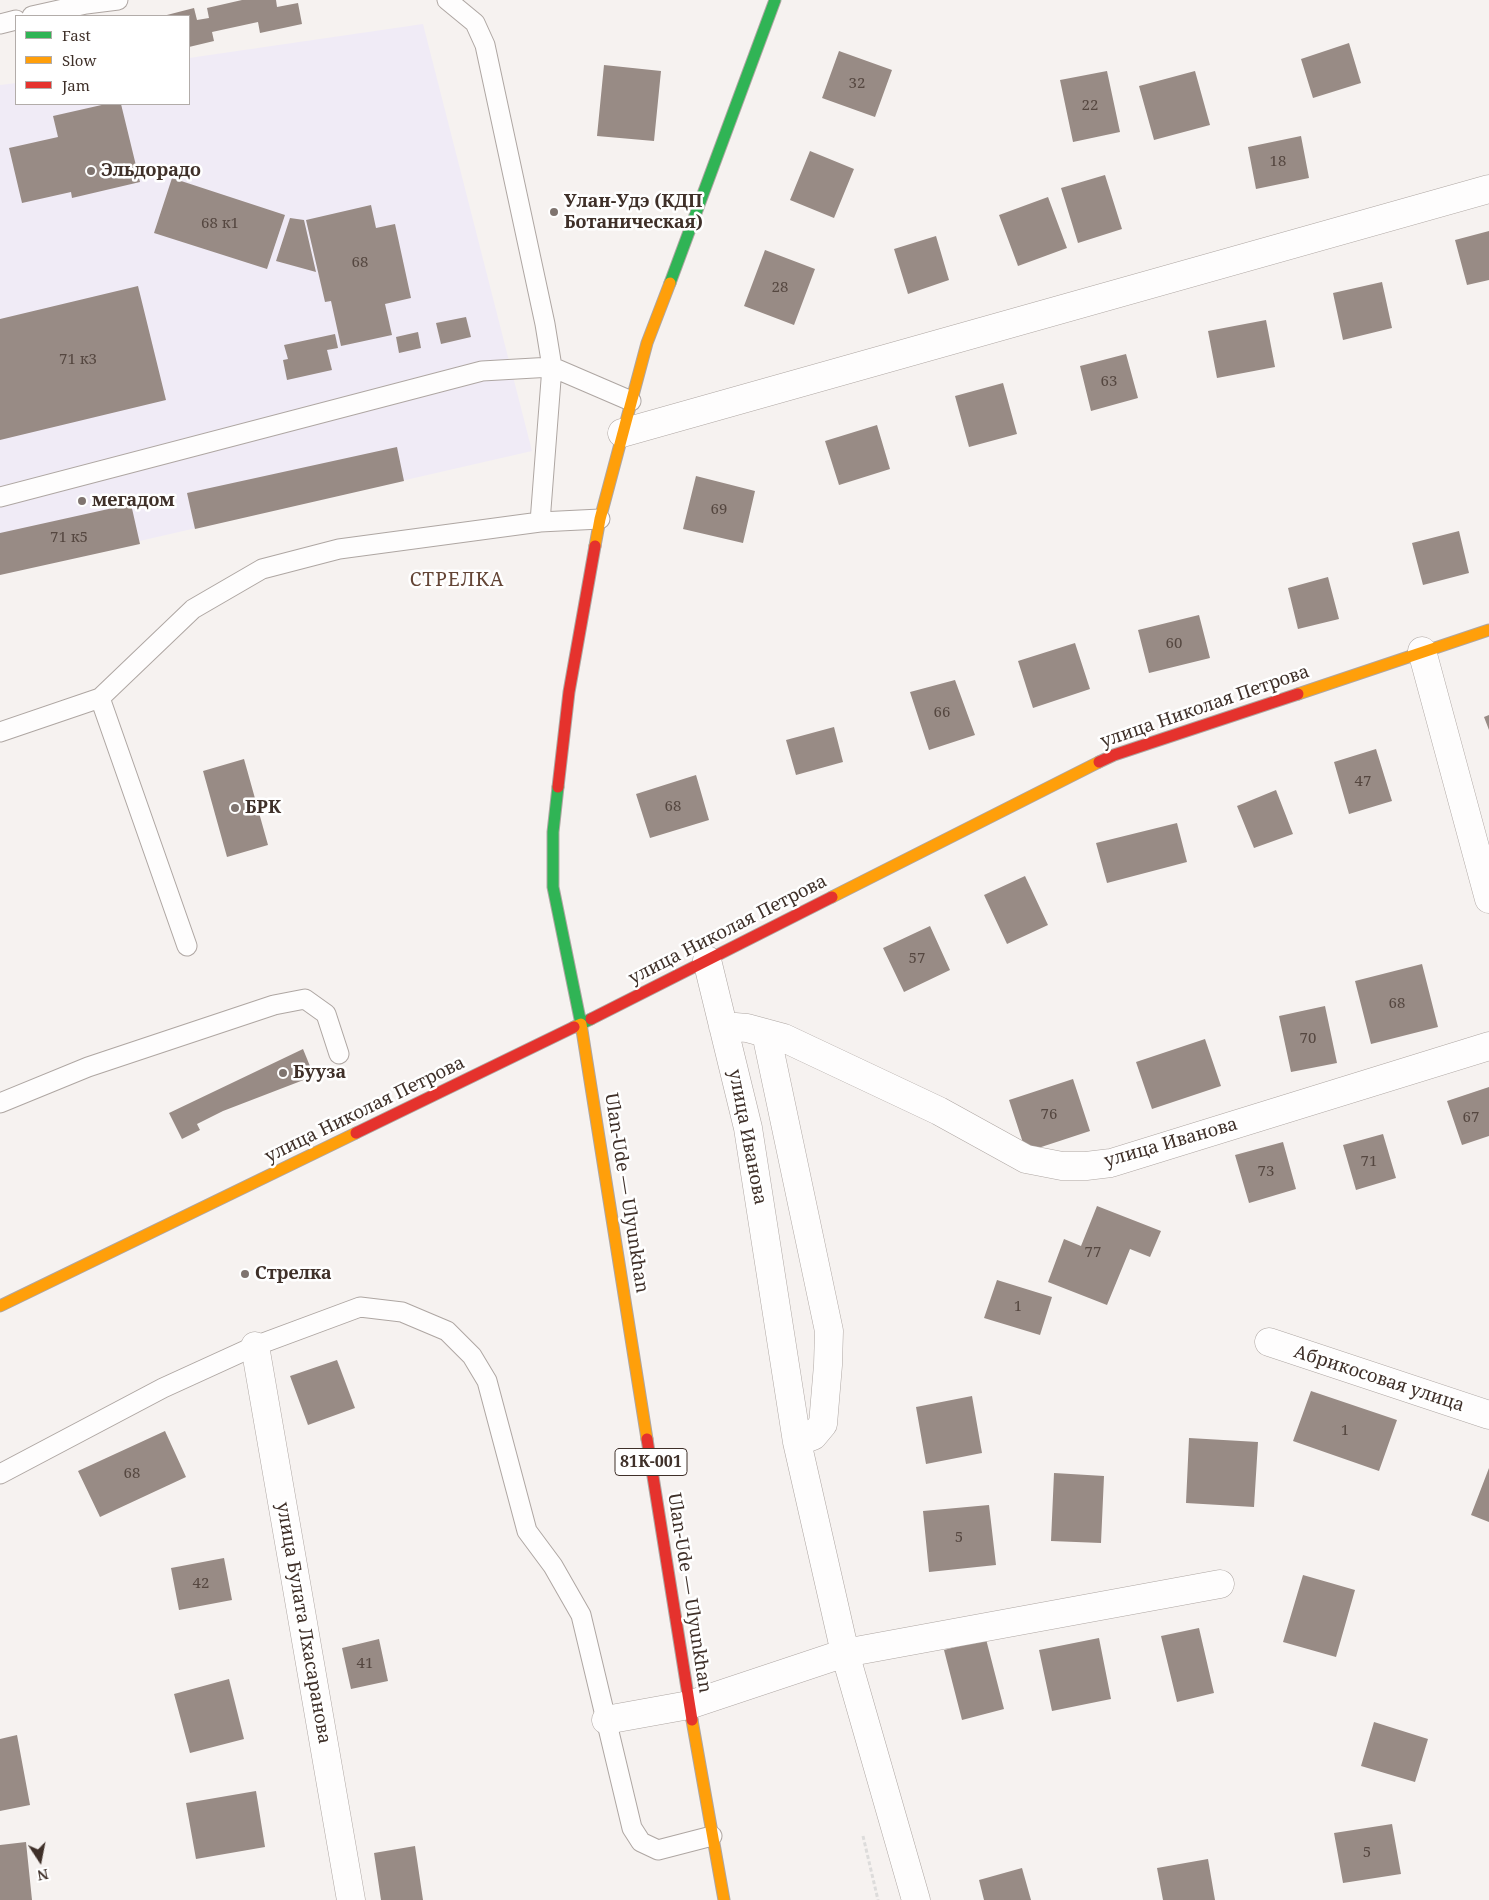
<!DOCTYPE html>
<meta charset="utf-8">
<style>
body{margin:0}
#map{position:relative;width:1489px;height:1900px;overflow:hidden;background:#f6f2f0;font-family:"Noto Serif",serif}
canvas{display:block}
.legend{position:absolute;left:15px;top:15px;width:175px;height:90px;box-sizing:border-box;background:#fff;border:1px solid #b2aca9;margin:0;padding:6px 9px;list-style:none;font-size:15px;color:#3f3029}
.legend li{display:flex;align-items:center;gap:10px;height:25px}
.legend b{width:25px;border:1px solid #b2aca9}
.north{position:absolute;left:15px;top:1835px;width:50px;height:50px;-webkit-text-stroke:4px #fff;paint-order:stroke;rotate:169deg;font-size:14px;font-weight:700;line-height:20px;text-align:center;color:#3f3029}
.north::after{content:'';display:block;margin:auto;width:18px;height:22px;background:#3f3029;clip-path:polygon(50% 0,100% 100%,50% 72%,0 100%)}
</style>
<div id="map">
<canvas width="1489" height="1900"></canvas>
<ul class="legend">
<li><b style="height:6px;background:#30b455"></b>Fast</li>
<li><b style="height:6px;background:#ff9f0a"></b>Slow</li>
<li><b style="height:6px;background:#e5322d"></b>Jam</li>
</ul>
<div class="north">N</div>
</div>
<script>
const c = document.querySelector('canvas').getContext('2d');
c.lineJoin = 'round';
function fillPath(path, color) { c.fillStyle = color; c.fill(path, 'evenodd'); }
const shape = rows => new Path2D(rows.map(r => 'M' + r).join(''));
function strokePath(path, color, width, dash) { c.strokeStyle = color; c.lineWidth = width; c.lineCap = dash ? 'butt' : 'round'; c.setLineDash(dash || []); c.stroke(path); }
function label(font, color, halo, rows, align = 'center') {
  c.font = font + ' "Noto Serif",serif'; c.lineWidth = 5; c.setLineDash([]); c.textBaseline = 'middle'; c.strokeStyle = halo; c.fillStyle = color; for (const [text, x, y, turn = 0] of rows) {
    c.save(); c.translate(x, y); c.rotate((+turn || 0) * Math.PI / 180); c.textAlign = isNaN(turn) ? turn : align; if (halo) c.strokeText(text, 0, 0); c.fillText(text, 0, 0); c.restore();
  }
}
fillPath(shape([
 [423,24,532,451,0,573,0,85,16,83,16,104,189,104,189,58]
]), '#f0ebf6');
fillPath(shape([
 [242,0,276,0,277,7,298,3,302,24,260,33,258,22,212,32,214,41,189,47,189,16,163,16,194,8,197,20,209,18,207,8],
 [1349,43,1361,83,1313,98,1301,59],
 [839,51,892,70,875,117,822,98],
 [604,65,661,71,654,141,597,136],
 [1107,71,1120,132,1073,142,1060,80],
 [1195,71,1210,125,1154,140,1139,86],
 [106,104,121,104,140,182,72,198,71,192,22,203,9,148,58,137,53,116],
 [1301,136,1309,178,1256,189,1248,147],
 [810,151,854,169,834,218,790,200],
 [1105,175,1122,229,1078,243,1061,188],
 [172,178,285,215,267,269,154,233],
 [1048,197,1067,248,1018,266,999,215],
 [371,205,376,228,395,224,411,298,385,304,392,335,341,346,331,301,325,302,306,220],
 [290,218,304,220,316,272,276,261],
 [1489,231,1489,280,1467,285,1455,240],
 [936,236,949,280,908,294,894,249],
 [765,250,815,269,794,325,744,306],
 [1382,282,1392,328,1343,340,1333,293],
 [138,286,166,400,0,440,0,319],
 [466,317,471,337,441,344,436,323],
 [1266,320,1275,367,1217,378,1208,331],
 [418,332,421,348,399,353,396,337],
 [335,334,338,348,327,350,332,370,287,380,283,360,288,359,284,345],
 [1126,354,1138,398,1091,411,1080,366],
 [1003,383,1017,434,969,447,955,396],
 [877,425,890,469,839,485,825,441],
 [397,447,404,481,195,529,187,493],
 [696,476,755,491,743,543,683,529],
 [131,504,140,544,0,575,0,533],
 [1459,531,1469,573,1423,585,1412,543],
 [1328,577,1339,619,1298,629,1288,588],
 [1199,615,1210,658,1149,673,1138,630],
 [1075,643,1090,689,1033,708,1018,661],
 [955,680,975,735,929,750,910,692],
 [1489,715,1489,730,1484,717],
 [834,727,843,762,796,775,786,740],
 [1376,749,1392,801,1349,814,1334,762],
 [244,759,268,845,227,857,203,771],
 [696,775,709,820,650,838,636,794],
 [1276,790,1293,834,1254,848,1237,806],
 [1177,823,1187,862,1107,883,1096,843],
 [1025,876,1048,925,1007,944,984,895],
 [930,926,950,970,904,992,883,948],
 [1422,964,1438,1027,1371,1044,1355,981],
 [1325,1006,1337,1063,1291,1072,1279,1016],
 [1205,1039,1221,1086,1152,1109,1136,1062],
 [303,1049,314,1076,223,1111,197,1124,200,1130,182,1139,169,1113],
 [1073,1079,1090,1131,1026,1152,1009,1100],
 [1489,1087,1489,1136,1462,1145,1447,1101],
 [1383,1134,1396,1178,1356,1190,1343,1145],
 [1283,1142,1296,1189,1249,1203,1235,1155],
 [1097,1206,1161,1231,1150,1257,1130,1249,1107,1305,1048,1282,1064,1239,1081,1246],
 [997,1280,1052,1297,1040,1335,984,1318],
 [337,1360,355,1408,308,1425,290,1376],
 [1311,1391,1397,1420,1379,1471,1293,1441],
 [972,1396,982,1453,926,1464,916,1407],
 [165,1431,186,1477,100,1517,78,1471],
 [1189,1438,1258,1442,1254,1507,1186,1503],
 [1489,1468,1489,1522,1471,1515],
 [1054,1473,1104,1476,1101,1543,1051,1541],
 [989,1505,996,1565,929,1572,923,1511],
 [224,1558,232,1600,179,1610,171,1568],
 [1303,1575,1355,1590,1336,1657,1283,1642],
 [1199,1628,1214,1693,1177,1702,1161,1636],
 [1099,1638,1111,1699,1052,1711,1039,1650],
 [379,1639,388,1681,351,1689,342,1648],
 [986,1639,1004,1709,962,1720,944,1650],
 [229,1679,244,1739,190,1753,174,1694],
 [1374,1722,1428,1739,1415,1782,1361,1766],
 [17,1735,30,1805,0,1811,0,1739],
 [256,1791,265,1847,196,1859,186,1803],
 [1392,1824,1401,1874,1343,1883,1334,1833],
 [26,1842,32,1900,0,1900,0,1845],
 [415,1846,423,1900,381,1900,374,1853],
 [1208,1859,1215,1900,1163,1900,1157,1868],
 [1022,1868,1031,1900,984,1900,979,1880]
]), '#988b85');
const lane = shape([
 [447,0,475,23,485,45,545,324,552,367,540,522],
 [32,16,86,4,118,0],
 [0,24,16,20],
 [0,497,482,371,552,367,631,401],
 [100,698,187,946],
 [0,732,100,698,193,609,262,569,339,549,540,522,600,519],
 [0,1103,88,1067,274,1005,305,999,326,1014,339,1054],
 [0,1474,163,1388,255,1346,360,1307,402,1312,447,1331,472,1356,487,1381,527,1531,553,1566,581,1615,632,1828,641,1842,658,1850,712,1836]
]);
const street = shape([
 [622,433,1489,189],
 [1422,651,1489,899],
 [707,960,748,1128,797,1442],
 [723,1026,747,1028,784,1038,939,1111,1026,1159,1062,1166,1086,1166,1111,1163,1489,1046],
 [766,1033,829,1331,828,1365,823,1424,813,1436,797,1442,845,1653,916,1900],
 [1269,1342,1489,1415],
 [255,1346,351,1900],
 [606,1720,689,1705,845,1653,1220,1584]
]);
const fast = shape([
 [670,283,775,0],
 [558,787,553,832,553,887,581,1024,591,1019]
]);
const slow = shape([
 [595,546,600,519,647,343,670,283],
 [1298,694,1489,630],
 [832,897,1099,762],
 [574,1027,581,1024,647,1439],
 [0,1306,356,1133],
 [692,1720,724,1900]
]);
const jam = shape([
 [1099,762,1114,755,1298,694],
 [558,787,569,692,595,546],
 [591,1019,832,897],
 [356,1133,574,1027],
 [647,1439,692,1720]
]);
strokePath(lane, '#aea6a2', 21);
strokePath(street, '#aea6a2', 29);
strokePath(fast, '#aea6a2', 13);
strokePath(slow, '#aea6a2', 13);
strokePath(jam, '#aea6a2', 13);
strokePath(shape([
 [863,1836,878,1900]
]), '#dddcdb', 3, [4, 2.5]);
strokePath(lane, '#fefdfd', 19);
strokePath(street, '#fefdfd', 28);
strokePath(fast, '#30b455', 11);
strokePath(slow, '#ff9f0a', 11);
strokePath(jam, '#e5322d', 11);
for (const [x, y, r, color] of [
 [91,171,5,"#7f746f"],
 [554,212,5,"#7f746f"],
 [82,501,5,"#7f746f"],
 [235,808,5,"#7f746f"],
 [283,1073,5,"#7f746f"],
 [245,1274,5,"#7f746f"]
]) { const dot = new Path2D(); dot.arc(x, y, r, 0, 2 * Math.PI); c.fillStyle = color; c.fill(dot); strokePath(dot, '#fff', 2); }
label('15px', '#554740', null, [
 ["32",857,84],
 ["22",1090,106],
 ["18",1278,162],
 ["68 к1",220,224],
 ["68",360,263],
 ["28",780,288],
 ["71 к3",78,360],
 ["63",1109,382],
 ["69",719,510],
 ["71 к5",69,538],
 ["60",1174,644],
 ["66",942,713],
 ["47",1363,782],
 ["68",673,807],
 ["57",917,959],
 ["68",1397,1004],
 ["70",1308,1039],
 ["76",1049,1115],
 ["67",1471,1118],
 ["71",1369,1162],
 ["73",1266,1172],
 ["77",1093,1253],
 ["1",1018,1307],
 ["1",1345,1431],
 ["68",132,1474],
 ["5",959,1538],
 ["42",201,1584],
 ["41",365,1664],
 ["5",1367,1853]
]);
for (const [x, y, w] of [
 [651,1462,72]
]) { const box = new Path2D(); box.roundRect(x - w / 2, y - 13.5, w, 27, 4); c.fillStyle = '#fff'; c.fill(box); strokePath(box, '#3f3029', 1); }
label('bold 16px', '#3f3029', null, [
 ["81К-001",651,1462]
]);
label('bold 18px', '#3f3029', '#fff', [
 ["Эльдорадо",101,171],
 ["Улан-Удэ (КДП",564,202],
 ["Ботаническая)",564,223],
 ["мегадом",92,501],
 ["БРК",245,808],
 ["Бууза",293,1073],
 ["Стрелка",255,1274]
], 'left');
label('18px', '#3f3029', '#fff', [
 ["улица Николая Петрова",1205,707,-19],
 ["улица Николая Петрова",728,930,-27],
 ["улица Николая Петрова",365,1110,-26],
 ["улица Иванова",747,1137,79],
 ["улица Иванова",1171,1143,-16],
 ["Ulan-Ude — Ulyunkhan",626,1193,81],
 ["Абрикосовая улица",1379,1379,18],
 ["Ulan-Ude — Ulyunkhan",689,1593,81],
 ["улица Булата Лхасаранова",303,1623,80]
]);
c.letterSpacing = '1px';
label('19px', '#644536', '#fff', [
 ["СТРЕЛКА",457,581]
]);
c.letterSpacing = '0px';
</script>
